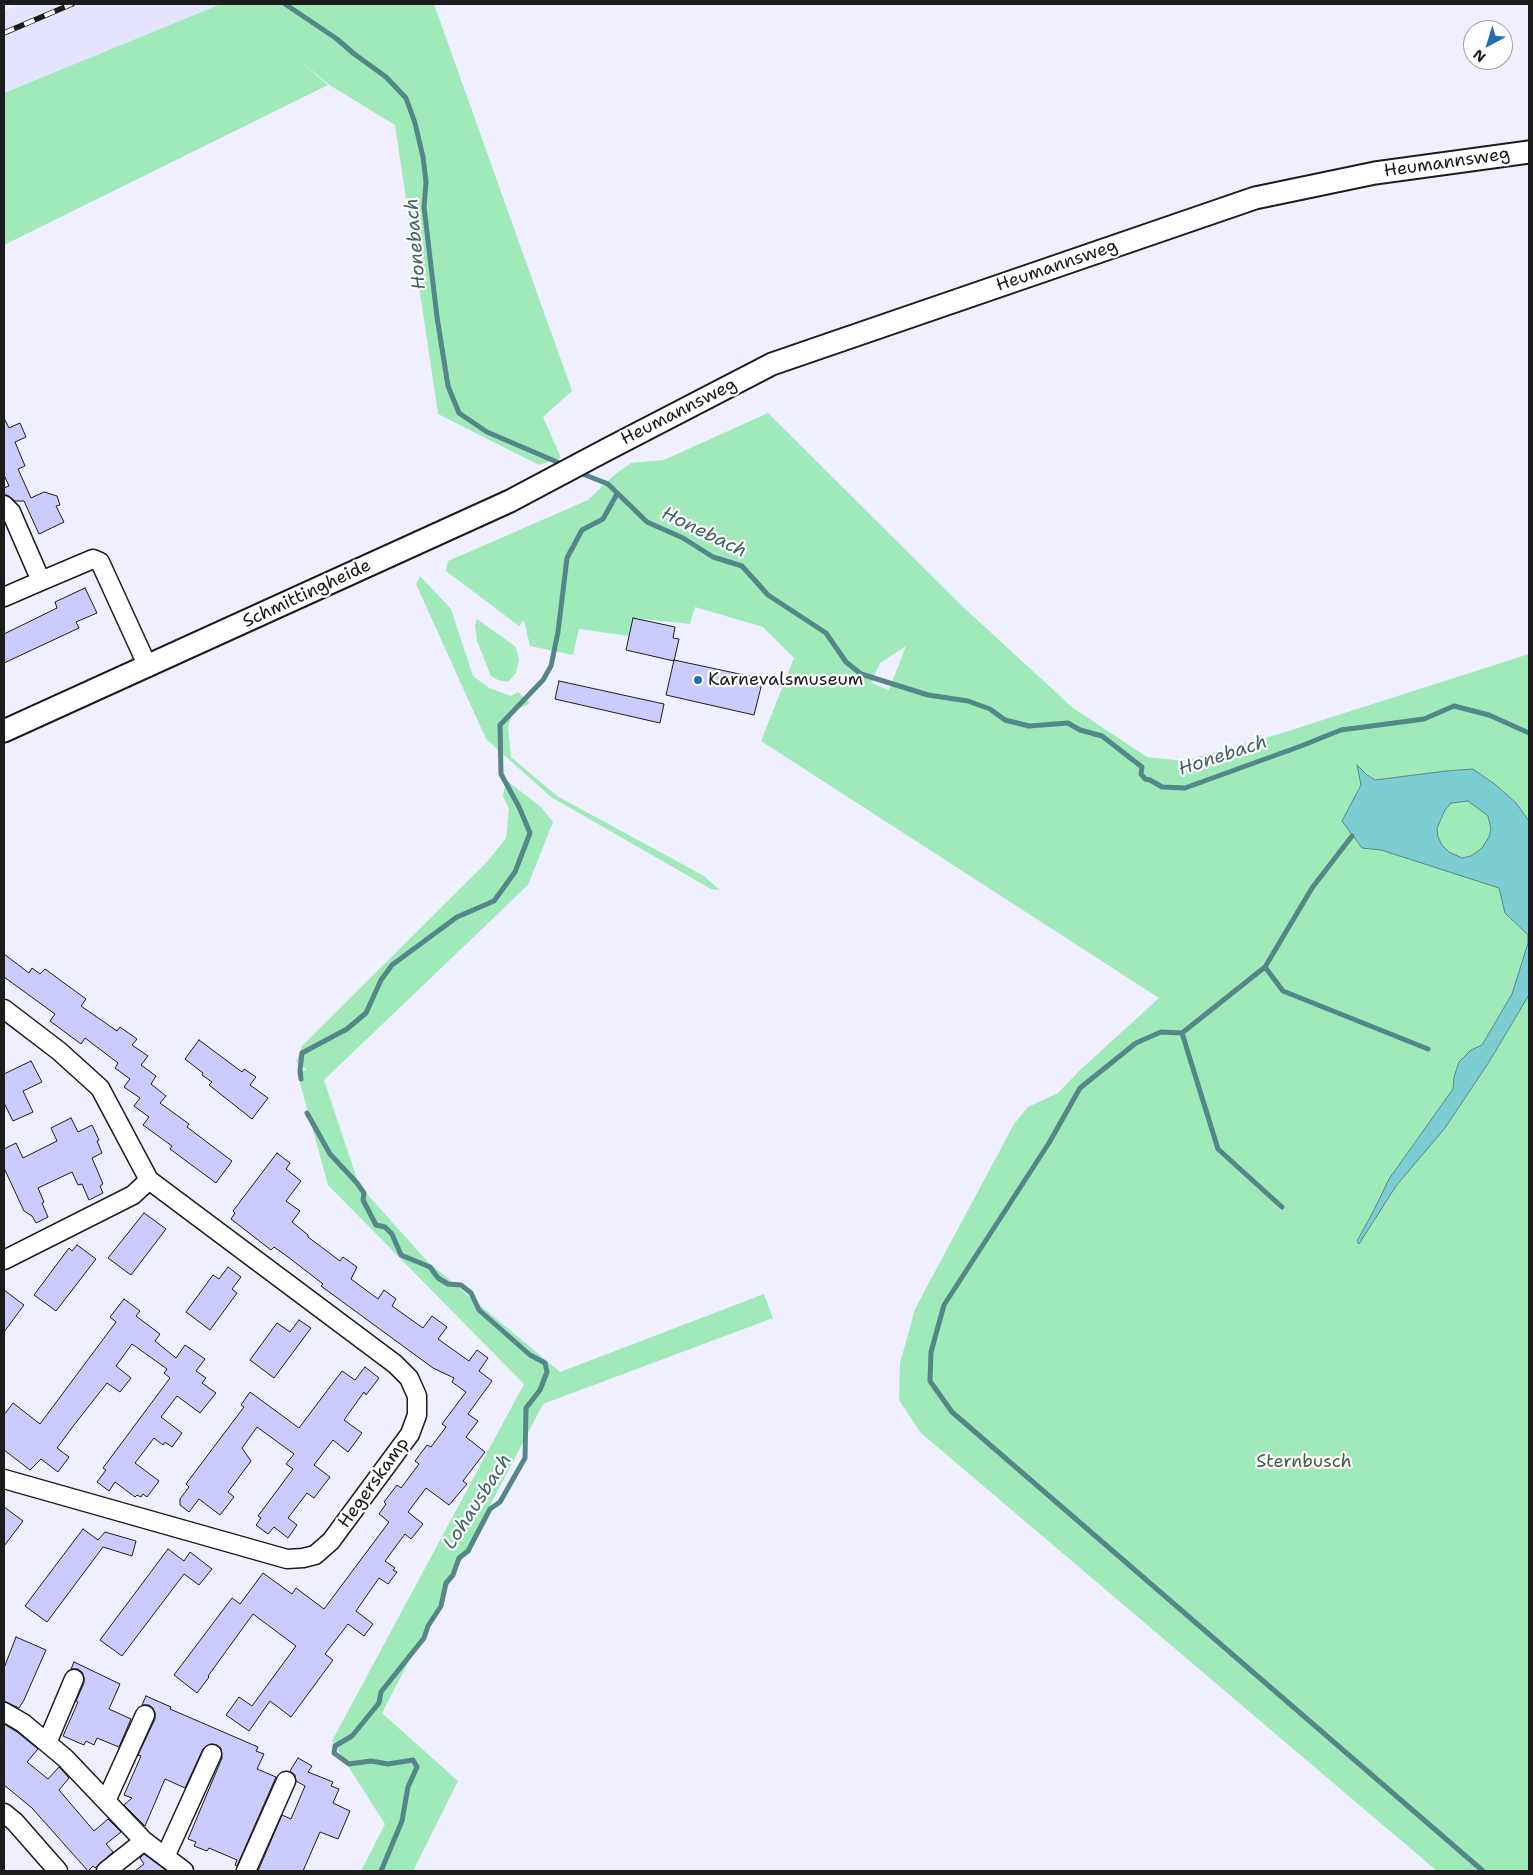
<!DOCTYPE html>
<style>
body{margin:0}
#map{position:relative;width:1533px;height:1875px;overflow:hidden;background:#f0efff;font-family:"Shantell Sans",sans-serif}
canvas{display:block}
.frame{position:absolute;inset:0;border:5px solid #1c1c1c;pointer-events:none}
.north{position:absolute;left:1463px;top:20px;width:50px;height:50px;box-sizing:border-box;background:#fff;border:1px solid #a4a4a4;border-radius:50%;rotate:219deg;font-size:14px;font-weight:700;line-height:20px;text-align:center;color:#1c1c1c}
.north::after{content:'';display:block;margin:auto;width:18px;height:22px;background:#1f6fb2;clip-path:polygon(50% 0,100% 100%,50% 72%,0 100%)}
</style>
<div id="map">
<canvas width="1533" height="1875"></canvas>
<div class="frame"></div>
<div class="north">N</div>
</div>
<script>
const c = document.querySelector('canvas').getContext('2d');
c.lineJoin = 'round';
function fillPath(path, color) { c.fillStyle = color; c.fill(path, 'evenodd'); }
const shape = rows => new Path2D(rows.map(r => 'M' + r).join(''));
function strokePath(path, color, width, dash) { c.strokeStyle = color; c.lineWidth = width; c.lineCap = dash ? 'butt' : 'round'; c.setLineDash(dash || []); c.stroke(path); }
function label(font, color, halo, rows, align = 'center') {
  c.font = font + ' "Shantell Sans",sans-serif'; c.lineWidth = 4.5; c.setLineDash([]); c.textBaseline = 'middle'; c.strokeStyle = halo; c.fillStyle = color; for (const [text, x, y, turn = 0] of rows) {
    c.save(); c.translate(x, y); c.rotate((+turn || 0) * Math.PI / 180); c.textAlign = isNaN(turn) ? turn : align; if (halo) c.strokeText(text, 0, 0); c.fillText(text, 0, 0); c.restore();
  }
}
fillPath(shape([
 [22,4,221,4,4,93,4,11]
]), '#e5e4ff');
fillPath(shape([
 [221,4,434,4,572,391,543,417,561,458,539,465,438,414,395,125,331,86,295,57,328,85,4,245,4,93],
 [768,413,961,605,1073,708,1147,757,1184,761,1282,733,1529,654,1529,821,1516,803,1496,785,1473,769,1446,771,1375,780,1357,766,1361,785,1342,821,1362,848,1381,850,1499,888,1505,913,1528,935,1528,943,1512,994,1482,1045,1471,1050,1454,1077,1453,1089,1389,1179,1374,1210,1357,1241,1359,1244,1396,1186,1489,1062,1529,995,1529,1871,1437,1871,921,1433,899,1400,900,1363,915,1309,1014,1124,1028,1107,1058,1093,1079,1071,1159,998,761,741,794,658,763,627,695,607,690,624,633,618,629,636,579,629,573,655,530,646,524,620,519,626,446,571,448,561,588,500,613,476,631,463,664,460],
 [906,646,889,690,871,683,880,663],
 [420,576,451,609,473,676,489,688,511,696,518,692,530,703,513,712,508,727,511,757,557,796,704,876,720,890,711,889,551,797,486,739,416,584],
 [477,619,516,647,519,660,516,673,508,682,498,680,491,676,477,641,475,625],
 [506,780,541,807,553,822,528,885,324,1080,359,1185,427,1261,560,1372,764,1294,773,1318,543,1404,382,1713,458,1781,413,1871,361,1871,385,1824,332,1741,524,1384,328,1185,297,1072,307,1070,296,1062,302,1046,487,862,506,838,509,809,503,796],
 [1468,801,1488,816,1491,829,1489,837,1482,848,1471,856,1462,858,1449,852,1442,845,1438,837,1437,828,1445,810,1451,803]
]), '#a0eab9');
const water = shape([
 [1357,765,1366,774,1375,780,1446,771,1473,769,1496,785,1516,803,1529,821,1529,995,1489,1062,1445,1128,1396,1186,1359,1244,1357,1241,1374,1210,1389,1179,1453,1089,1454,1077,1459,1062,1471,1050,1482,1045,1512,994,1528,943,1528,935,1505,913,1499,888,1381,850,1362,848,1342,821,1361,785,1357,765],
 [1468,801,1488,816,1491,829,1489,837,1482,848,1471,856,1462,858,1449,852,1442,845,1438,837,1437,828,1445,810,1451,803,1468,801]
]);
fillPath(water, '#7bcdd2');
strokePath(water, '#558689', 1);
strokePath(shape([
 [285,4,337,39,353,53,386,77,406,98,415,123,423,157,426,182,424,207,437,317,448,386,459,413,487,432,564,465],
 [578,472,608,484,647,522,683,538,713,557,742,566,768,595,826,633,846,662,861,674,928,695,968,701,990,709,1005,720,1029,726,1068,723,1080,730,1102,736,1142,767,1141,774,1145,779,1150,780,1162,787,1185,788,1301,746,1341,730,1424,719,1454,706,1489,715,1529,733],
 [1352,836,1312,888,1265,967,1182,1033,1161,1032,1136,1043,1080,1088,1049,1143,944,1305,931,1352,930,1381,952,1412,1483,1871],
 [1265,967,1283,991,1428,1049],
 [1182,1033,1218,1149,1282,1207],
 [301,1079,300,1070,302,1053,347,1029,366,1013,381,980,392,965,457,917,494,901,515,872,530,833,519,807,501,774,500,725,543,680,551,666,558,632,567,558,582,530,603,519,617,494],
 [307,1113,330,1154,357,1183,364,1193,363,1200,376,1225,385,1227,392,1234,401,1255,430,1267,438,1278,448,1284,461,1285,471,1293,479,1310,530,1355,545,1363,547,1372,540,1390,526,1408,525,1458,500,1502,490,1509,468,1551,459,1558,453,1575,446,1583,441,1606,428,1626,424,1638,381,1692,379,1703,352,1736,335,1746,334,1753,349,1764,371,1761,388,1764,413,1760,417,1767,408,1787,402,1821,381,1871]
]), '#558689', 5);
const building = shape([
 [4,418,9,428,20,423,26,437,15,442,25,466,18,469,31,498,44,492,57,496,60,505,56,506,64,522,39,534,24,501,15,501,7,495,4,495,4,488,9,486,4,475,4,418],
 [85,588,97,613,76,622,79,628,4,663,4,634,57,608,55,602,85,588],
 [633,618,675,627,673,638,679,639,674,661,626,650,633,618],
 [674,660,763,679,754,715,666,695,674,660],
 [559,681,664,704,660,723,555,699,559,681],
 [4,954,29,973,32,968,40,974,45,969,86,999,81,1006,117,1031,120,1027,137,1039,132,1045,148,1056,141,1065,156,1076,151,1084,166,1096,160,1103,189,1124,187,1127,232,1161,216,1183,170,1149,172,1146,143,1125,149,1117,134,1106,140,1098,124,1087,130,1079,115,1068,118,1063,85,1038,81,1044,50,1021,55,1014,4,977,4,954],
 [199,1040,242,1072,244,1069,256,1077,250,1085,268,1098,252,1119,209,1085,212,1082,202,1075,203,1073,185,1059,199,1040],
 [31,1061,42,1082,23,1091,33,1112,13,1121,4,1103,4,1074,31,1061],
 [71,1118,78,1132,92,1125,99,1140,97,1141,102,1153,92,1158,103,1184,100,1186,103,1193,89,1200,82,1184,78,1185,72,1172,38,1188,44,1202,42,1203,48,1217,36,1223,32,1216,24,1211,4,1168,4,1149,16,1143,23,1158,57,1141,51,1128,71,1118],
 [277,1153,290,1163,286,1169,301,1181,286,1201,300,1211,292,1222,308,1235,308,1237,340,1261,343,1257,357,1267,351,1279,378,1299,384,1290,396,1299,392,1306,423,1328,432,1316,447,1327,438,1339,469,1361,477,1350,488,1358,479,1371,492,1381,468,1414,478,1421,466,1437,485,1452,463,1481,467,1484,449,1505,426,1488,408,1512,423,1524,411,1539,405,1534,385,1561,395,1568,393,1570,397,1572,388,1584,379,1578,356,1611,373,1624,364,1636,348,1624,325,1654,333,1660,291,1717,270,1701,249,1731,226,1715,239,1697,252,1706,296,1646,253,1614,208,1676,209,1677,197,1693,174,1675,232,1598,240,1604,263,1573,292,1594,296,1588,324,1609,389,1522,379,1514,386,1504,384,1502,397,1485,401,1488,419,1464,415,1461,427,1445,431,1447,446,1427,442,1424,466,1392,452,1382,454,1378,433,1368,321,1286,323,1284,288,1257,274,1247,271,1250,231,1219,235,1213,233,1211,277,1153],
 [144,1213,166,1229,131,1275,108,1258,144,1213],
 [77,1245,96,1259,56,1311,34,1295,69,1248,72,1251,77,1245],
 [228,1267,241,1277,232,1289,237,1293,210,1330,186,1312,213,1275,219,1279,228,1267],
 [4,1290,24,1305,4,1332,4,1290],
 [124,1299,140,1311,136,1316,160,1334,155,1341,176,1358,185,1345,205,1359,196,1371,206,1378,202,1383,216,1393,200,1413,177,1396,161,1417,182,1433,172,1447,165,1442,163,1445,154,1438,135,1463,159,1481,147,1497,143,1494,141,1497,137,1495,135,1497,115,1482,109,1491,97,1482,106,1470,103,1468,170,1378,164,1373,167,1369,132,1344,116,1366,131,1378,120,1392,107,1383,74,1425,57,1448,69,1457,58,1472,41,1459,30,1470,4,1450,4,1415,13,1403,40,1424,116,1322,110,1317,124,1299],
 [299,1320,311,1328,274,1378,250,1360,277,1323,290,1332,299,1320],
 [365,1367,379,1378,366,1395,364,1392,344,1420,362,1433,348,1452,333,1440,314,1465,330,1477,314,1498,307,1493,288,1518,297,1525,288,1538,274,1527,268,1534,256,1525,261,1518,258,1516,293,1469,286,1464,294,1454,257,1427,242,1448,251,1461,228,1492,234,1497,220,1515,199,1499,189,1512,180,1505,180,1499,189,1487,186,1484,244,1407,241,1405,250,1392,299,1428,342,1371,355,1380,365,1367],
 [4,1507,23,1521,4,1546,4,1507],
 [83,1529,98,1540,105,1532,136,1541,132,1556,103,1547,47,1622,25,1606,83,1529],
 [168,1549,184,1561,190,1552,212,1569,199,1585,184,1574,122,1656,100,1640,168,1549],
 [16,1637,46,1650,24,1700,19,1708,4,1701,4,1668,16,1637],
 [74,1662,120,1684,109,1709,131,1719,119,1747,97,1738,94,1745,86,1741,84,1745,63,1736,78,1702,76,1701,84,1683,84,1677,82,1672,78,1669,71,1669,74,1662],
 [146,1696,171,1707,170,1709,258,1747,256,1751,264,1754,257,1769,276,1777,237,1866,235,1865,237,1860,209,1848,207,1851,194,1846,196,1842,188,1839,222,1758,221,1748,217,1745,211,1744,203,1749,185,1788,165,1779,145,1826,124,1805,132,1798,124,1795,141,1756,138,1755,155,1719,155,1713,153,1708,149,1705,142,1705,146,1696],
 [4,1724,17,1732,38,1749,27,1762,48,1779,59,1767,69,1778,59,1790,94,1831,108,1819,121,1832,106,1844,113,1852,95,1868,93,1866,88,1871,32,1808,4,1785,4,1724],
 [298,1758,312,1766,308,1772,333,1782,331,1786,339,1789,333,1803,350,1811,338,1839,320,1832,303,1871,258,1871,282,1815,291,1819,305,1786,296,1781,295,1775,290,1771,298,1758],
 [144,1854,167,1871,135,1871,144,1864,140,1858,144,1854]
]);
fillPath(building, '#cccbfe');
strokePath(building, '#1c1c1c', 1);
const minor = shape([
 [4,505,11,512,41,581,93,559,100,562,148,667],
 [4,597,41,581],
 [4,1009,59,1051,100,1088,149,1180,395,1364,409,1378,417,1396,417,1415,410,1434,331,1541,315,1555,303,1558,287,1559,4,1479],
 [4,1260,133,1195,149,1180],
 [4,1712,23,1723,65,1758,144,1841,184,1871],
 [47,1743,74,1679],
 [106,1801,145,1715],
 [4,1813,15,1822,58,1871],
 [165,1857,212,1754],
 [106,1871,144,1841],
 [246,1871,286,1781]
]);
const tertiary = shape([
 [4,731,510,501,606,450,772,364,1255,198,1375,173,1529,152]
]);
strokePath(minor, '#1c1c1c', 21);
strokePath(tertiary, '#1c1c1c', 25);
strokePath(minor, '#fff', 18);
strokePath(tertiary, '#fff', 21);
const rail = shape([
 [4,33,72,4]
]);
strokePath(rail, '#1c1c1c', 5.5);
strokePath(rail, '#fff', 4, [11]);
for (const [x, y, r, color] of [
 [698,680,5,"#1f6fb2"]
]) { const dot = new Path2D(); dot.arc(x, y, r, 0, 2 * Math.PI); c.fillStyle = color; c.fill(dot); strokePath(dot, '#fff', 2); }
label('18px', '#1c1c1c', '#fff', [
 ["Heumannsweg",1447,163,-8],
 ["Heumannsweg",1057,266,-19],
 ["Heumannsweg",679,412,-27],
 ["Schmittingheide",307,594,-25],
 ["Hegerskamp",374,1483,-54]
]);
label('18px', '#1c1c1c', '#fff', [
 ["Karnevalsmuseum",708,680]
], 'left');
label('18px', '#445a4b', '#fff', [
 ["Sternbusch",1304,1462]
]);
label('italic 19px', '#426365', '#fff', [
 ["Honebach",416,244,-95],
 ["Honebach",704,533,26],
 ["Honebach",1223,756,-18],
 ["Lohausbach",478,1502,-57]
]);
</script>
